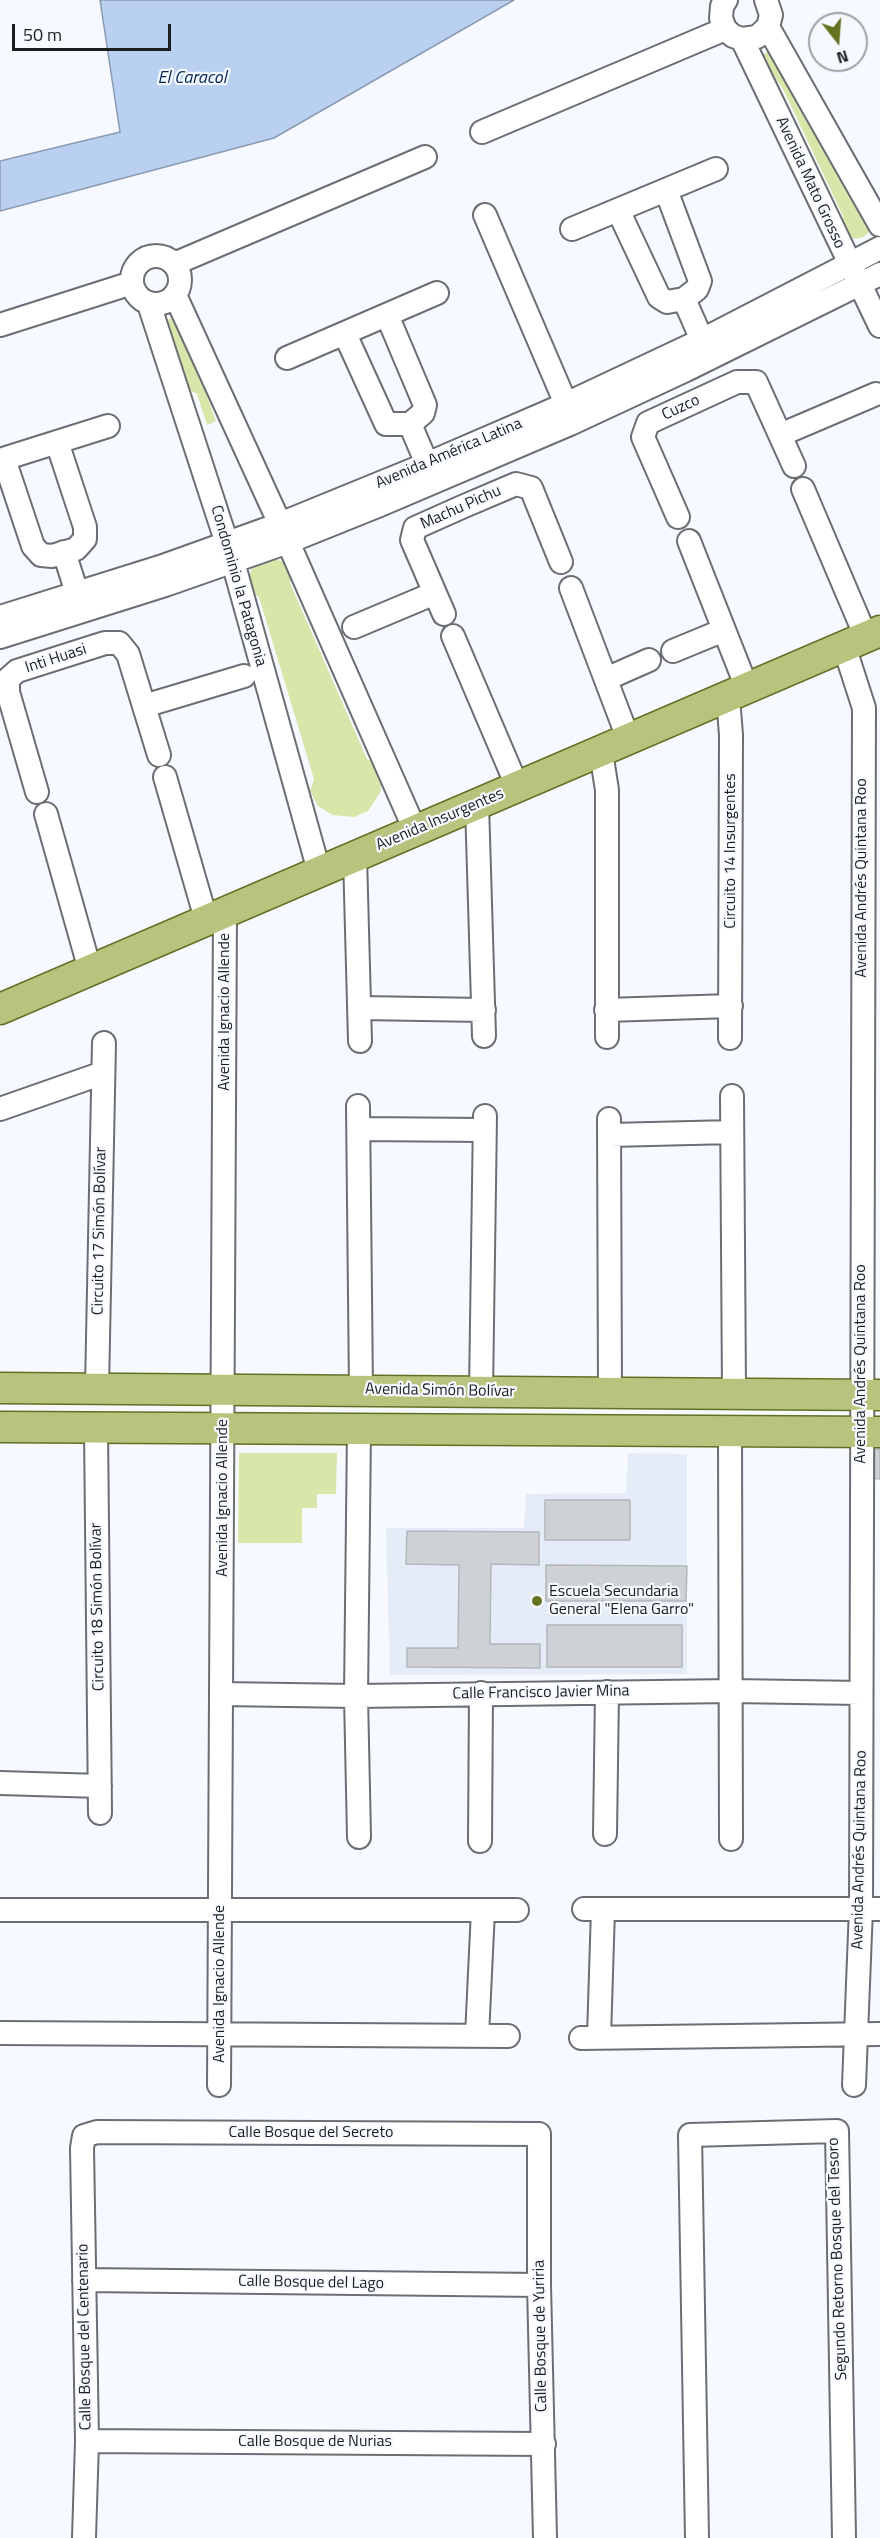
<!DOCTYPE html>
<meta charset="utf-8">
<style>
body{margin:0}
#map{position:relative;width:880px;height:2538px;overflow:hidden;background:#f6f9ff;font-family:"Titillium Web",sans-serif}
canvas{display:block}
.north{position:absolute;left:808px;top:12px;width:60px;height:60px;box-sizing:border-box;background:#f6f9ff;border:2px solid #9fa1a5;border-radius:50%;rotate:163deg;font-size:16px;font-weight:700;line-height:24px;text-align:center;color:#1c1d1f}
.north::after{content:'';display:block;margin:auto;width:21px;height:27px;background:#647320;clip-path:polygon(50% 0,100% 100%,50% 72%,0 100%)}
.scale{position:absolute;left:12px;top:24px;width:159px;height:27px;box-sizing:border-box;border:3px solid #1c1d1f;border-top:0;padding-left:8px;font-size:18px;line-height:21px;white-space:nowrap;color:#1c1d1f;-webkit-text-stroke:4px #f6f9ff;paint-order:stroke}
</style>
<div id="map">
<canvas width="880" height="2538"></canvas>
<div class="north">N</div>
<div class="scale">50 m</div>
</div>
<script>
const c = document.querySelector('canvas').getContext('2d');
c.lineJoin = 'round';
function fillPath(path, color) { c.fillStyle = color; c.fill(path, 'evenodd'); }
const shape = rows => new Path2D(rows.map(r => 'M' + r).join(''));
function strokePath(path, color, width, dash) { c.strokeStyle = color; c.lineWidth = width; c.lineCap = dash ? 'butt' : 'round'; c.setLineDash(dash || []); c.stroke(path); }
function label(font, color, halo, rows, align = 'center') {
  c.font = font + ' "Titillium Web",sans-serif'; c.lineWidth = 4.5; c.setLineDash([]); c.textBaseline = 'middle'; c.strokeStyle = halo; c.fillStyle = color; for (const [text, x, y, turn = 0] of rows) {
    c.save(); c.translate(x, y); c.rotate((+turn || 0) * Math.PI / 180); c.textAlign = isNaN(turn) ? turn : align; if (halo) c.strokeText(text, 0, 0); c.fillText(text, 0, 0); c.restore();
  }
}
fillPath(shape([
 [628,1453,687,1454,687,1674,390,1675,386,1528,524,1528,526,1494,626,1493]
]), '#e4ecf7');
fillPath(shape([
 [770,50,789,81,788,87,859,208,873,223,869,232,863,237,855,239,846,235,840,226,843,216,783,89,763,60,763,55],
 [176,317,207,380,205,391,216,421,207,425,197,394,188,389,167,324,169,319],
 [271,558,284,562,294,573,290,583,367,759,380,766,381,791,368,811,354,817,332,815,318,806,310,791,314,779,259,597,247,590,251,570,259,561],
 [239,1453,337,1453,336,1494,317,1494,317,1508,302,1508,302,1543,238,1543]
]), '#d7e6a9');
const water = shape([
 [100,0,514,0,274,138,0,211,0,161,120,132,100,0]
]);
fillPath(water, '#b9d0f0');
strokePath(water, '#8a9ab1', 1.5);
const building = shape([
 [873,1449,880,1449,880,1479,872,1478,873,1449],
 [545,1500,630,1500,630,1540,545,1540,545,1500],
 [407,1531,539,1532,539,1565,491,1564,490,1644,540,1644,540,1668,407,1667,407,1648,458,1648,459,1565,406,1564,407,1531],
 [546,1565,687,1566,686,1601,546,1601,546,1565],
 [547,1625,682,1625,682,1667,547,1667,547,1625]
]);
fillPath(building, '#ced1d6');
strokePath(building, '#b3b7bb', 1.5);
const minor = shape([
 [726,0,722,6,721,18,725,29,733,36,742,39,757,37,768,27,771,15,766,0],
 [768,27,880,225],
 [742,39,880,326],
 [482,132,725,29],
 [618,210,659,297,667,302,684,299,697,289,700,281,666,190],
 [485,215,566,404],
 [572,229,716,169],
 '132 280a24 24 0 1 1 48 0a24 24 0 1 1-48 0Z',
 [174,264,425,157],
 [175,295,280,524,415,830],
 [684,299,702,340],
 [149,304,233,562,319,871],
 [0,325,132,283],
 [345,334,386,424,410,424,423,413,425,405,387,315],
 [287,358,437,293],
 [410,424,427,464],
 [780,435,876,394],
 [4,459,33,546,41,555,52,556,76,549,85,539,85,527,57,442],
 [0,460,108,426],
 [803,489,866,637],
 [678,517,643,437,648,423,737,382,756,382,794,466],
 [689,541,747,688],
 [64,552,77,593],
 [571,588,628,738],
 [444,614,412,540,415,528,462,507,516,484,531,488,561,562],
 [0,617,160,567,280,524,427,464,566,404,702,340,880,248],
 [354,627,435,593],
 [453,636,517,786],
 [0,637,165,585,288,542,380,505,570,424,686,370,880,274],
 [844,646,864,708,861,1908,854,2085],
 [673,651,724,630],
 [606,679,649,660],
 [728,697,731,735,730,1038],
 [144,706,244,676],
 [601,752,607,790,607,1037],
 [165,777,206,919],
 [37,792,8,692,8,679,17,671,105,643,119,643,128,654,159,755],
 [477,804,484,1036],
 [46,814,90,970],
 [355,856,360,1041],
 [361,1008,484,1010],
 [606,1010,731,1006],
 [732,1096,734,1393],
 [358,1106,361,1390],
 [0,1109,103,1073],
 [609,1119,610,1393],
 [359,1129,484,1130],
 [610,1135,732,1132],
 [97,1388,104,1043],
 [481,1392,485,1116],
 [96,1428,100,1813],
 [730,1431,731,1839],
 [221,1694,356,1696,732,1691,861,1693],
 [0,1783,100,1786],
 [605,1834,607,1692],
 [359,1837,356,1696,359,1429],
 [480,1841,481,1693],
 [584,1909,880,1909],
 [0,1910,517,1910],
 [0,2033,508,2036],
 [477,2036,483,1910],
 [599,2037,603,1909],
 [581,2038,880,2034],
 [219,2085,225,911],
 [84,2280,539,2285],
 [87,2441,544,2444],
 [84,2538,87,2441,82,2148,84,2136,97,2132,539,2134,539,2285,545,2538],
 [697,2538,690,2135,837,2131,844,2538]
]);
const major = shape([
 [0,1009,880,631],
 [0,1388,880,1395],
 [0,1427,880,1432]
]);
strokePath(minor, '#6b6e73', 26);
strokePath(major, '#627024', 33);
strokePath(minor, '#fff', 22);
strokePath(major, '#b8c47d', 30);
for (const [x, y, r, color] of [
 [537,1601,6,"#647320"]
]) { const dot = new Path2D(); dot.arc(x, y, r, 0, 2 * Math.PI); c.fillStyle = color; c.fill(dot); strokePath(dot, '#f6f9ff', 2); }
label('16px', '#1c1d1f', '#f6f9ff', [
 ["Avenida Mato Grosso",810,183,65],
 ["Cuzco",681,408,-25],
 ["Avenida América Latina",449,454,-23],
 ["Machu Pichu",461,508,-24],
 ["Condominio la Patagonia",238,586,74],
 ["Inti Huasi",56,659,-18],
 ["Avenida Insurgentes",440,820,-23],
 ["Circuito 14 Insurgentes",731,851,-90],
 ["Avenida Andrés Quintana Roo",862,878,-90],
 ["Avenida Ignacio Allende",225,1012,-90],
 ["Circuito 17 Simón Bolívar",100,1231,-89],
 ["Avenida Andrés Quintana Roo",861,1364,-90],
 ["Avenida Simón Bolívar",440,1391,1],
 ["Avenida Ignacio Allende",223,1498,-90],
 ["Circuito 18 Simón Bolívar",98,1607,-91],
 ["Calle Francisco Javier Mina",541,1693,-1],
 ["Avenida Andrés Quintana Roo",860,1850,-89],
 ["Avenida Ignacio Allende",220,1984,-90],
 ["Calle Bosque del Secreto",311,2133],
 ["Segundo Retorno Bosque del Tesoro",838,2259,-92],
 ["Calle Bosque del Lago",311,2283,1],
 ["Calle Bosque de Yuriria",541,2336,-91],
 ["Calle Bosque del Centenario",85,2337,-91],
 ["Calle Bosque de Nurias",315,2442]
]);
label('16px', '#1c1d1f', '#f6f9ff', [
 ["Escuela Secundaria",549,1592],
 ["General \"Elena Garro\"",549,1610]
], 'left');
label('italic 18px', '#022857', '#f6f9ff', [
 ["El Caracol",192,79]
]);
</script>
